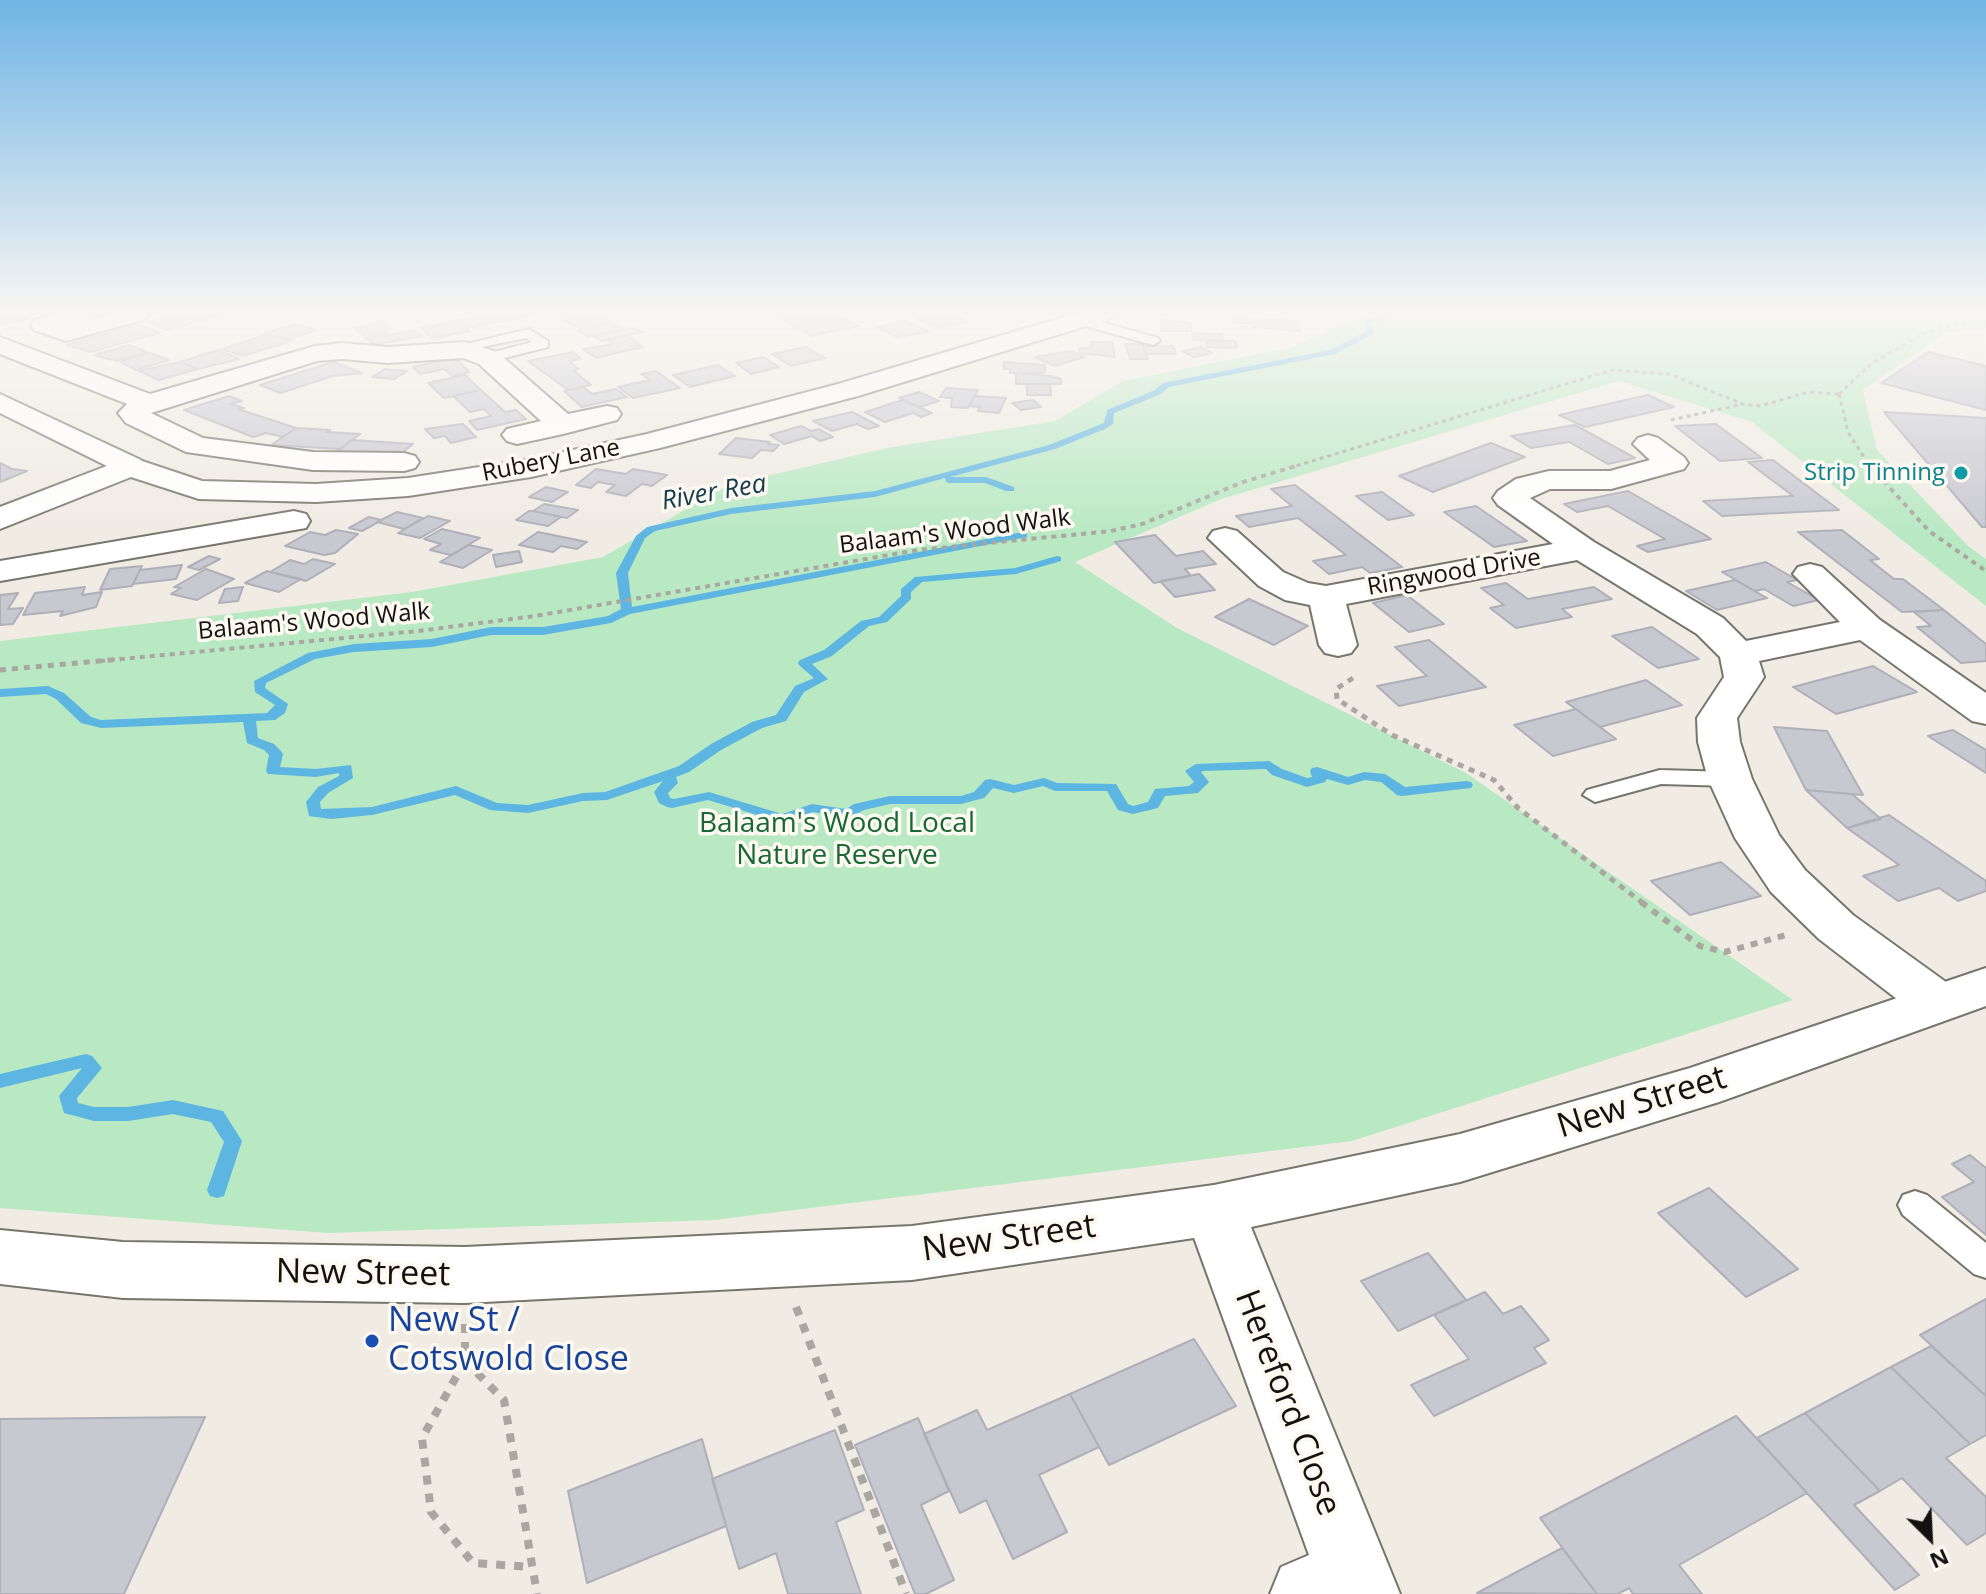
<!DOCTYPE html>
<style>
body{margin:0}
#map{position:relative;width:1986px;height:1594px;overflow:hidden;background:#f0ece4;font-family:"Open Sans",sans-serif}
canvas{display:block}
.north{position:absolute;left:1890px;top:1498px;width:80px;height:80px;-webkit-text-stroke:6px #fdf9f1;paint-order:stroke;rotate:156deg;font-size:22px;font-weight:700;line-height:32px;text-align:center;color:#13120f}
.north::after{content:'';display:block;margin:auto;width:28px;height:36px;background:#13120f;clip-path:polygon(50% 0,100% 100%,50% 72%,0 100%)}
</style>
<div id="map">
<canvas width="1986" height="1594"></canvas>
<div class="north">N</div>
</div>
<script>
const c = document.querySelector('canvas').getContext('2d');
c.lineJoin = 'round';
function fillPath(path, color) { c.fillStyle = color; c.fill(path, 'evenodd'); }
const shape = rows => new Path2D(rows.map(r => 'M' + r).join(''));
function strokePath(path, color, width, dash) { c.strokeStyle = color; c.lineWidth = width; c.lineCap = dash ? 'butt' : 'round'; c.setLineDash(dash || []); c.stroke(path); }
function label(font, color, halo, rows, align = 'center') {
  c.font = font + ' "Open Sans",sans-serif'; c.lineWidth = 7; c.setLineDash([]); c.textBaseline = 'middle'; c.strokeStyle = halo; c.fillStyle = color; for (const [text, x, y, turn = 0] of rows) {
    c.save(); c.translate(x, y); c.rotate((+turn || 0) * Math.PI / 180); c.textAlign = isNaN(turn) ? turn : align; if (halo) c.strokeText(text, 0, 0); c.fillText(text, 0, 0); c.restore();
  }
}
fillPath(shape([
 [1363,314,1986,314,1986,327,1946,333,1863,390,1877,450,1968,546,1986,559,1986,606,1752,422,1619,381,1221,499,1075,562,1177,628,1466,773,1793,1000,1352,1141,714,1220,328,1233,0,1208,0,641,412,592,603,557,728,485,887,448,1055,421,1123,381,1293,347]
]), '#b8e9c3');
fillPath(shape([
 [1385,314,1397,314,1371,323,1374,334,1335,354,1169,387,1161,394,1114,413,1113,424,1105,429,1055,449,950,477,986,477,1014,487,1014,491,1006,491,985,483,949,483,946,482,945,478,875,497,731,514,655,531,645,538,628,573,632,607,1023,532,1027,533,1027,537,630,614,611,623,543,635,491,635,432,647,354,652,315,659,266,683,265,688,288,704,285,713,275,720,256,721,258,738,274,744,281,751,283,754,280,767,316,769,351,765,353,778,328,793,320,802,321,809,372,807,456,786,497,803,528,805,583,793,605,792,679,766,711,744,752,722,776,715,795,686,814,678,800,666,798,663,800,660,824,650,861,621,879,617,901,596,901,589,915,577,1015,568,1057,556,1061,557,1061,561,1016,574,922,582,911,592,911,599,887,622,869,626,832,656,812,664,828,679,804,692,786,721,762,728,721,750,689,772,676,777,678,783,668,793,670,798,674,799,709,792,782,814,812,804,846,809,854,804,890,796,961,796,974,792,985,780,990,779,1014,785,1044,778,1057,783,1116,784,1128,804,1133,806,1148,802,1155,789,1189,786,1194,782,1185,771,1196,764,1269,761,1282,769,1307,778,1312,777,1310,771,1312,768,1317,767,1348,777,1364,772,1385,774,1405,787,1466,781,1471,782,1473,785,1471,788,1402,796,1397,795,1381,782,1365,780,1348,785,1327,779,1325,782,1307,787,1272,775,1266,769,1203,771,1201,772,1209,782,1198,793,1165,796,1158,808,1133,814,1118,810,1107,791,1055,791,1043,786,1014,793,993,788,984,798,961,804,890,804,864,810,849,818,813,812,783,823,708,800,672,808,667,807,659,803,654,792,663,781,607,800,583,801,528,813,490,810,455,795,372,815,331,819,309,816,306,802,318,787,339,776,339,773,316,777,268,774,266,771,269,755,264,750,247,743,243,722,101,728,81,723,56,699,46,694,0,697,0,689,48,686,64,693,91,717,101,720,267,713,275,705,255,692,254,681,308,653,354,644,432,639,491,627,543,627,608,616,621,609,616,573,636,536,647,527,731,508,875,491,1049,445,1104,423,1107,410,1155,390,1163,383,1330,350,1367,331,1364,320,1385,314],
 [86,1054,92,1056,102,1068,77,1098,78,1103,94,1107,128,1107,173,1100,223,1111,242,1141,224,1196,217,1198,210,1196,207,1190,224,1142,211,1122,173,1114,128,1121,94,1121,64,1113,59,1096,82,1068,0,1088,0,1074,86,1054]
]), '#5db5e1');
const building = shape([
 [0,314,18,314,28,318,0,325,0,314],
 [176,314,221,314,167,330,147,322,176,314],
 [488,314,537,314,467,328,457,320,488,314],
 [563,314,600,314,613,322,581,329,561,319,568,318,563,314],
 [774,314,836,314,858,326,811,336,774,314],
 [933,314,950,314,967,322,937,327,917,318,933,314],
 [1231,317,1295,321,1300,331,1253,327,1251,323,1234,323,1231,317],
 [1161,320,1190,323,1192,331,1162,331,1161,320],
 [459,321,470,331,432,338,421,328,459,321],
 [906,321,929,332,897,337,878,327,906,321],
 [382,322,390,329,383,331,388,335,415,330,422,336,374,345,355,328,382,322],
 [613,322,624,330,588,337,577,330,613,322],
 [139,324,160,333,90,352,67,345,139,324],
 [296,324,317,330,287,340,266,333,296,324],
 [632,328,642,332,601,341,594,336,632,328],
 [1192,333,1222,334,1223,341,1193,340,1192,333],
 [269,334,291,341,243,356,222,349,269,334],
 [627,335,643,347,596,358,583,349,613,344,607,340,627,335],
 [1206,340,1235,341,1237,348,1207,347,1206,340],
 [1091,342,1112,342,1115,357,1080,353,1079,348,1092,348,1091,342],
 [1125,344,1143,344,1148,359,1130,359,1125,344],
 [129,345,147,352,117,361,94,355,129,345],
 [1143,346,1173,346,1176,354,1146,354,1143,346],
 [806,347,825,358,791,366,772,354,806,347],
 [1201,347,1212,353,1194,357,1182,351,1201,347],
 [218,350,239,359,198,369,180,362,218,350],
 [1071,351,1085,357,1055,366,1035,357,1071,351],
 [573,352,581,359,569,361,579,369,573,370,591,385,568,390,528,361,573,352],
 [1928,352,1986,366,1986,410,1881,383,1928,352],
 [150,353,169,360,136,370,121,362,150,353],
 [763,357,779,367,751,374,736,363,763,357],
 [455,358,469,372,452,376,444,369,420,374,413,367,455,358],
 [180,362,198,369,159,380,139,371,180,362],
 [333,362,362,373,333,376,280,393,260,385,333,362],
 [1004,362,1045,365,1045,373,1010,373,1010,369,1004,369,1004,362],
 [718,365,735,376,690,387,673,375,718,365],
 [385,369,407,371,394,379,372,377,385,369],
 [656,371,680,388,633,398,618,387,650,380,641,374,656,371],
 [1016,373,1050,376,1061,379,1061,384,1016,384,1016,373],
 [465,375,481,390,444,398,428,383,465,375],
 [1027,384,1050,384,1051,395,1027,395,1027,384],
 [583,387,592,394,616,389,627,397,582,407,564,391,583,387],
 [946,388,978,390,968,408,951,407,952,398,940,397,946,388],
 [481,390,505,412,516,410,526,419,477,430,469,421,491,416,484,409,470,412,453,396,481,390],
 [919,392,939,401,919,407,899,398,919,392],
 [1648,395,1674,407,1585,427,1559,415,1648,395],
 [229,396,242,401,231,404,244,408,238,409,296,428,283,437,266,433,253,437,184,410,229,396],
 [975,396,1006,398,999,413,978,411,980,407,969,406,975,396],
 [903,400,932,413,921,417,913,413,885,422,865,412,903,400],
 [1033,400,1041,407,1021,410,1012,403,1033,400],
 [852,412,879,426,868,429,857,424,832,431,813,421,852,412],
 [1884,412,1986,418,1986,527,1982,527,1884,412],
 [463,424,476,437,451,443,445,436,434,438,425,429,463,424],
 [1716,424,1762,458,1720,461,1675,426,1716,424],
 [1575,425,1635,458,1608,464,1569,442,1531,448,1511,436,1575,425],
 [801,426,811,431,819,429,833,437,820,441,812,436,784,444,770,435,801,426],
 [296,428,330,430,326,432,360,434,340,449,271,445,296,428],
 [736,438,770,442,768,444,779,445,773,451,761,450,752,458,719,454,736,438],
 [352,440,413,444,393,460,331,456,352,440],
 [1491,443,1525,457,1433,492,1399,476,1491,443],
 [1773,460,1839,510,1722,516,1703,501,1793,496,1748,462,1773,460],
 [0,463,12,469,27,471,0,482,0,463],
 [596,469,626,474,633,469,667,475,652,486,642,484,626,496,606,492,615,485,598,482,591,488,576,485,596,469],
 [1295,485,1402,567,1370,573,1362,567,1329,574,1313,561,1346,555,1298,518,1249,527,1236,516,1292,506,1271,489,1295,485],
 [546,487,568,492,552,502,529,497,546,487],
 [1628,491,1705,535,1711,539,1648,552,1637,546,1665,539,1608,506,1577,512,1564,504,1628,491],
 [1382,492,1414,515,1388,520,1356,496,1382,492],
 [544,504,578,510,567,518,533,511,544,504],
 [1476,506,1527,541,1494,547,1444,512,1476,506],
 [529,511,533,511,561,517,548,526,516,520,529,511],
 [397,512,423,518,404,529,377,522,397,512],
 [428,516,450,521,420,538,398,533,428,516],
 [369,517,382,520,362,531,349,528,369,517],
 [442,529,480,538,451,555,430,550,441,544,424,539,442,529],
 [336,530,358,534,335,553,324,555,285,546,310,532,325,535,336,530],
 [1842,530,1879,559,1870,560,1894,579,1903,579,1944,610,1902,612,1798,532,1842,530],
 [538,532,587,542,577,549,561,546,553,552,519,545,538,532],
 [1155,535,1176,556,1203,551,1216,564,1185,569,1191,576,1154,583,1115,542,1155,535],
 [469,545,492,550,463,568,440,562,469,545],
 [519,551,522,562,496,567,493,555,519,551],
 [209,556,220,559,199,570,188,567,209,556],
 [313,559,335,564,306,581,270,572,290,560,304,564,313,559],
 [1766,562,1797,580,1787,582,1819,600,1793,606,1764,589,1755,591,1722,572,1766,562],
 [182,565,176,579,133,584,140,570,182,565],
 [142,566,132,586,100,590,110,569,142,566],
 [206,569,234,579,197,600,171,594,181,588,174,587,206,569],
 [267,571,270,572,301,579,279,592,245,583,267,571],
 [1199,574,1215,590,1175,597,1160,581,1199,574],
 [1735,580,1767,598,1717,610,1686,591,1735,580],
 [1506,583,1528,599,1594,587,1612,599,1562,609,1572,617,1516,628,1490,608,1504,605,1481,588,1506,583],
 [85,587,82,595,102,592,96,607,60,616,63,611,23,615,35,593,85,587],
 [243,587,238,601,219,603,225,589,243,587],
 [18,593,8,609,23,608,13,624,0,625,0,595,18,593],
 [1407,595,1444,624,1409,632,1373,603,1407,595],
 [1249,599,1308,626,1274,645,1215,617,1249,599],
 [1944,610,1986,644,1986,661,1961,663,1917,627,1931,626,1914,612,1944,610],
 [1652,627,1699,659,1658,668,1612,636,1652,627],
 [1429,640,1486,687,1399,706,1377,686,1427,676,1395,647,1429,640],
 [1873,666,1917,692,1836,714,1793,687,1873,666],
 [1646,680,1682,705,1600,727,1566,702,1646,680],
 [1576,709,1616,739,1553,756,1514,725,1576,709],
 [1774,727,1827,731,1863,795,1806,790,1774,727],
 [1953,730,1986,750,1986,773,1928,736,1953,730],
 [1806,790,1852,794,1881,819,1847,828,1806,790],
 [1889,815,1986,881,1986,891,1958,901,1939,888,1898,901,1863,876,1899,865,1847,828,1889,815],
 [1721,862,1761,896,1690,915,1651,881,1721,862],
 [1970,1155,1986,1168,1986,1235,1942,1197,1974,1182,1952,1164,1970,1155],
 [1709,1188,1798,1269,1746,1297,1658,1213,1709,1188],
 [1428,1253,1466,1300,1398,1331,1361,1281,1428,1253],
 [1485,1292,1503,1314,1521,1306,1549,1340,1534,1348,1546,1363,1434,1416,1411,1385,1469,1359,1434,1315,1485,1292],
 [1986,1299,1986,1396,1920,1335,1986,1299],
 [1194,1339,1236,1406,1109,1465,1070,1394,1194,1339],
 [1931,1346,1986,1396,1986,1435,1970,1444,1891,1367,1931,1346],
 [1891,1367,1970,1444,1946,1458,1986,1497,1986,1533,1967,1545,1902,1478,1880,1491,1805,1413,1891,1367],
 [1070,1394,1099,1447,1039,1475,1067,1532,1013,1559,986,1500,960,1513,924,1434,977,1410,987,1430,1070,1394],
 [1805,1413,1880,1491,1854,1505,1919,1575,1895,1590,1757,1438,1805,1413],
 [1736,1416,1807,1493,1679,1565,1702,1594,1633,1594,1629,1588,1618,1594,1597,1594,1540,1518,1736,1416],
 [205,1417,124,1594,0,1594,0,1419,205,1417],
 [918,1418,949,1491,921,1505,954,1580,926,1594,915,1594,855,1445,918,1418],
 [835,1430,864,1510,836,1522,861,1594,788,1594,776,1553,739,1569,712,1479,835,1430],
 [702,1439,726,1526,587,1583,568,1491,702,1439],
 [1562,1548,1597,1594,1477,1593,1562,1548]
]);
fillPath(building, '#c8c8d1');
strokePath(building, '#afafb8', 2);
const lane = shape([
 [1080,316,1158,338,1160,341,1153,345,1075,323,1075,317,1080,316],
 [529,329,548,341,548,347,488,362,481,358,483,355,532,342,526,338,448,354,441,350,529,329],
 [1660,770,1730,772,1742,779,1730,786,1661,784,1595,802,1583,795,1587,790,1660,770],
 [1915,1191,1927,1195,1986,1243,1986,1278,1974,1274,1903,1215,1898,1205,1903,1195,1915,1191]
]);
const street = shape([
 [56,314,96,314,93,319,110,314,149,314,146,319,66,341,34,330,31,325,34,320,56,314],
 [0,337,150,394,315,346,342,343,388,347,465,342,497,352,568,414,607,406,617,408,621,414,617,420,563,434,517,444,507,441,502,435,507,429,541,421,479,364,463,358,388,363,342,359,317,361,151,413,203,438,313,452,404,453,415,456,419,462,415,468,404,471,313,470,186,452,126,423,118,413,127,404,0,354,0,337],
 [0,394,141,460,145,466,141,472,119,472,0,413,0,394],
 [1648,435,1658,438,1684,457,1688,463,1684,469,1611,489,1550,489,1530,498,1594,542,1723,618,1746,641,1840,622,1793,574,1798,567,1810,564,1822,567,1880,620,1986,693,1986,724,1972,721,1860,640,1759,661,1764,677,1737,718,1740,742,1752,779,1779,835,1805,870,1853,915,1957,990,1964,1003,1957,1016,1938,1022,1919,1016,1819,939,1771,892,1735,838,1708,779,1698,742,1697,718,1724,677,1720,657,1697,634,1577,560,1346,604,1357,645,1351,653,1338,656,1325,653,1319,645,1310,605,1285,600,1259,586,1208,538,1213,531,1225,528,1237,531,1283,572,1308,583,1326,586,1553,544,1498,505,1493,498,1498,491,1516,479,1549,471,1610,471,1650,460,1633,444,1638,438,1648,435],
 [294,511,306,514,310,521,306,528,0,581,0,561,294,511],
 [1214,1185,1236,1192,1244,1210,1400,1594,1270,1594,1281,1567,1309,1555,1184,1210,1192,1192,1214,1185]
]);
const secondary = shape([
 [1074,314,1112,314,1109,319,858,396,660,448,531,477,408,496,316,502,199,499,131,477,0,529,0,507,130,457,202,481,316,484,408,478,531,459,647,434,838,384,1074,314],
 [1986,968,1986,1006,1719,1102,1460,1182,1214,1235,912,1280,465,1303,123,1298,0,1284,0,1230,123,1242,465,1247,912,1226,1214,1185,1460,1134,1690,1068,1986,968]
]);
strokePath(lane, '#78756d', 4);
strokePath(street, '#78756d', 4);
strokePath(secondary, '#78756d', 4);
strokePath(shape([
 [1839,394,1848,432,1871,468],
 [1839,394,1871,364,1921,335,1943,327,1986,321],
 [1671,420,1743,404],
 [1289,468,1612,370,1669,374,1743,404,1760,406,1809,392,1839,394]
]), '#aaa7a1', 3, [4, 4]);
strokePath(shape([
 [1870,466,1929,531,1986,571],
 [100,661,418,631,535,616,918,550,1111,531,1142,524,1243,482,1296,466]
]), '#aaa7a1', 4, [5, 5]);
strokePath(shape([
 [0,670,121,659],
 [1353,678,1336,689,1337,699,1392,735,1494,780,1518,808,1644,904]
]), '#aaa7a1', 5, [6, 6]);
strokePath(shape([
 [1641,902,1700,946,1725,952,1786,935]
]), '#aaa7a1', 6, [7, 7]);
strokePath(shape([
 [796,1307,906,1594],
 [465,1324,465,1361,504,1400,537,1594],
 [465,1361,422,1438,431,1512,473,1563,532,1567]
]), '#aaa7a1', 8, [9, 9]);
fillPath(lane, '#fff');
fillPath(street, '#fff');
fillPath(secondary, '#fff');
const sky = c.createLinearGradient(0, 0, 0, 537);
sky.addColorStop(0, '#70b4e5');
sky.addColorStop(0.58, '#f8f6f3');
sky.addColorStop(1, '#f8f6f300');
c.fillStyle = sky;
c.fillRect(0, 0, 1986, 537);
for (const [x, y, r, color] of [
 [1961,473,8,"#0f9aa8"],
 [372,1341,8,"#1a4fb4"]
]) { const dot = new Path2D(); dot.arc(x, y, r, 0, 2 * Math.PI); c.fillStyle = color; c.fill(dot); strokePath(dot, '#fdf9f1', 3); }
label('24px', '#13120f', '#fdf9f1', [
 ["Rubery Lane",551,461,-11],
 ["Balaam's Wood Walk",955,532,-7],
 ["Ringwood Drive",1454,573,-10],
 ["Balaam's Wood Walk",314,622,-5]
]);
label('24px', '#0d838f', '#fdf9f1', [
 ["Strip Tinning",1945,473]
], 'right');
label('italic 26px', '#143b4e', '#fdf9f1', [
 ["River Rea",714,493,-10]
]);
label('28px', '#186736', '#fdf9f1', [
 ["Balaam's Wood Local",837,824],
 ["Nature Reserve",837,856]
]);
label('34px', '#13120f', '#fdf9f1', [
 ["New Street",1642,1103,-17],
 ["New Street",1009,1239,-8],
 ["New Street",363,1274,1],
 ["Hereford Close",1287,1403,69]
]);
label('34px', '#164399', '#fdf9f1', [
 ["New St /",388,1321],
 ["Cotswold Close",388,1360]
], 'left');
</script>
